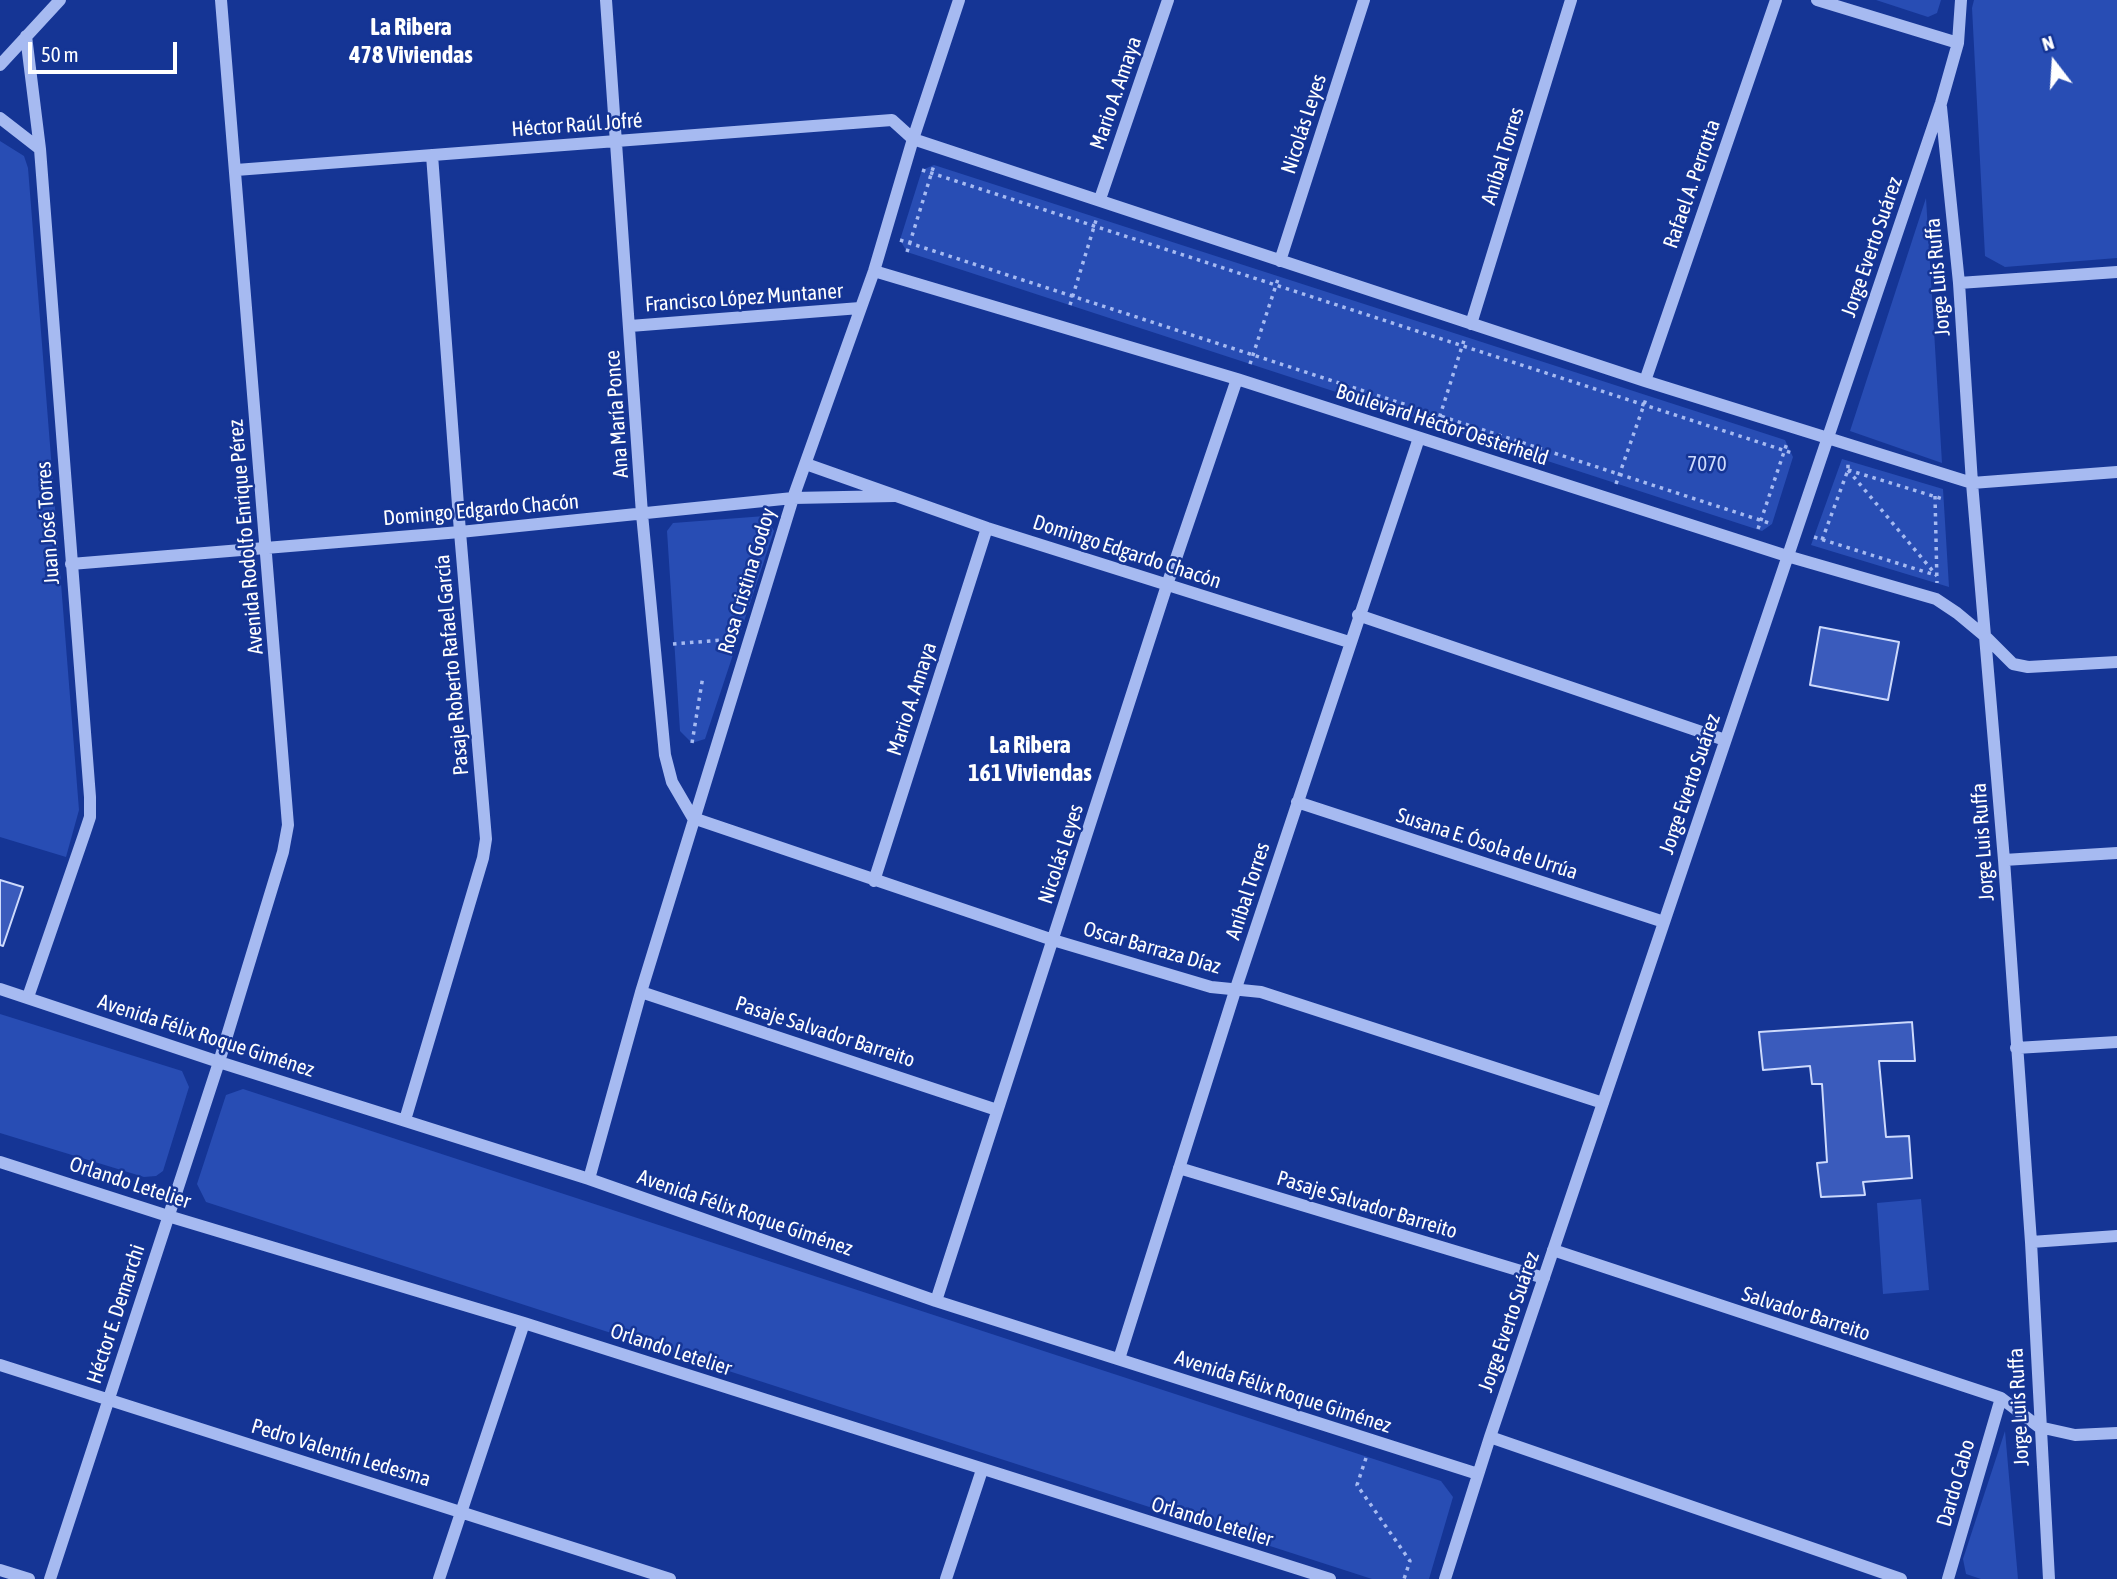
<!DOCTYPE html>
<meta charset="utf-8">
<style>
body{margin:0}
#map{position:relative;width:2117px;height:1579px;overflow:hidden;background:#153595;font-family:"Asap Condensed",sans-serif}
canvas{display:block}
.north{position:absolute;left:2019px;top:28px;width:70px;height:70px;-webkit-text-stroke:5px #153595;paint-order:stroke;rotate:343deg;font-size:19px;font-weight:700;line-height:28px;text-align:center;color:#fff}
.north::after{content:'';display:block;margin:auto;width:24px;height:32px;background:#fff;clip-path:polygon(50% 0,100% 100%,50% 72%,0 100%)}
.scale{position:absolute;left:28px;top:42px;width:149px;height:32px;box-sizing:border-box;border:4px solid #fff;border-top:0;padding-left:9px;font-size:21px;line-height:24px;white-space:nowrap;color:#fff;-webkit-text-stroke:5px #153595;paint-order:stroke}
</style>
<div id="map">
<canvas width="2117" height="1579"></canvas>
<div class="north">N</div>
<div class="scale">50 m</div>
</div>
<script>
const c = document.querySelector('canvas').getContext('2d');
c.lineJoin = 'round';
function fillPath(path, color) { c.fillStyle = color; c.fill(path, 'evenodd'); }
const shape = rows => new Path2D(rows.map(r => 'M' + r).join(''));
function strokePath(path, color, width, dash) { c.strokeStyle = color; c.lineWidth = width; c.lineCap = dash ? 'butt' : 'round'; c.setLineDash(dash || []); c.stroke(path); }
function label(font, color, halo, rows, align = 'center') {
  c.font = font + ' "Asap Condensed",sans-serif'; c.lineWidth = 5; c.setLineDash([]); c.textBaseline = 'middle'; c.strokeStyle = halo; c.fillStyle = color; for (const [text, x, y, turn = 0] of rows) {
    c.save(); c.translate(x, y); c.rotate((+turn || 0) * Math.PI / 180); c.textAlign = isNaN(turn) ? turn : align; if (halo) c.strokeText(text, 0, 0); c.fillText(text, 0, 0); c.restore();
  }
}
fillPath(shape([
 [1876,0,1941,0,1937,13,1928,17],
 [1974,0,2117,0,2117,258,2005,267,1985,256,1972,8],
 [0,141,24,156,28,168,79,810,66,857,0,837],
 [934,165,1785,440,1793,457,1772,524,1762,531,907,252,900,240,922,170],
 [1926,198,1942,463,1850,431],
 [1842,459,1943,489,1949,587,1811,545],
 [765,516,774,531,705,739,692,743,680,731,667,531,673,523],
 [0,1014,182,1071,189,1087,163,1171,156,1176,144,1177,0,1133],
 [243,1089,1441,1481,1453,1497,1429,1579,1372,1579,206,1202,197,1184,226,1095],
 [1921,1199,1929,1290,1883,1294,1877,1203],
 [2005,1431,2018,1579,1981,1579,1966,1574,1963,1559]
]), '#284db4');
const building = shape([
 [1820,627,1899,642,1888,700,1810,685,1820,627],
 [0,880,23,887,3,946,0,945,0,880],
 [1912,1022,1915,1061,1879,1061,1886,1137,1909,1136,1912,1178,1863,1182,1865,1195,1821,1197,1817,1163,1827,1162,1822,1084,1812,1084,1810,1066,1763,1070,1759,1032,1912,1022]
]);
fillPath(building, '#3a5bbc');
strokePath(building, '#cddafc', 2);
strokePath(shape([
 [922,170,1792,453],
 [900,240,1772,524],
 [907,252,934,165],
 [1070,305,1097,217],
 [1250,364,1279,276],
 [1437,425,1465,337],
 [1848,470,1937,576],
 [1848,470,1943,499],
 [1616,484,1647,396],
 [1935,496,1937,583],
 [1758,529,1787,443],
 [1814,537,1935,575],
 [1822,540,1848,470,1848,460],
 [673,644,734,639],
 [692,743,703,676],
 [1366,1458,1357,1485,1410,1561,1404,1579]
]), '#a6baf1', 3.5, [3.5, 5]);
strokePath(shape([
 [606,0,642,514,665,755,672,782,693,818,1053,940,1211,987,1261,992,1603,1103],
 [1817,0,1958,43],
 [26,36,40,149,90,797,90,817,84,835,28,997],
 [0,65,60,0],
 [1941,107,1959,283,1972,483,2004,860,2031,1242,2049,1579],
 [0,118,40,149],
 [236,170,892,120,913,139,1645,381,1972,483,2117,472],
 [1100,199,1168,0],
 [1280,261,1364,0],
 [874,271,1237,379,1787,556,1936,599,1957,613,1987,638,2013,664,2028,667,2117,662],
 [1959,283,2117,272],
 [1471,324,1571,0],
 [630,326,860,308],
 [1645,381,1776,0],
 [806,464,987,528,1349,642],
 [71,564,460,532,793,498,895,496],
 [1358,615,1725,740],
 [1297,802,1664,922],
 [2004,860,2117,853],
 [874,881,987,528],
 [0,989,219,1062,589,1179,936,1301,1478,1474],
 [641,992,997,1110],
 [2016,1048,2117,1042],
 [405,1120,483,858,486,839,460,532,432,155],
 [0,1162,168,1216,524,1323,1330,1579],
 [1179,1168,1544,1278],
 [589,1179,641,992,793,498,874,271,913,139,959,0],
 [2031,1242,2117,1236],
 [1553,1250,2001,1398,2039,1427,2075,1435,2117,1433],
 [936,1301,1167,585,1237,379],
 [1119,1359,1235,991,1419,438],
 [0,1365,670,1579],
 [1490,1437,1901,1579],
 [0,1570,29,1579],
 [50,1579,219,1062,283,852,288,825,221,0],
 [439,1579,524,1323],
 [946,1579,982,1470],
 [1445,1579,1490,1437,1941,103,1958,43,1961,0],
 [1948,1579,2001,1398]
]), '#a6baf1', 12);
label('21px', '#fff', '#153595', [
 ["Mario A. Amaya",1116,93,-71],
 ["Nicolás Leyes",1304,124,-72],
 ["Héctor Raúl Jofré",577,125,-4],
 ["Aníbal Torres",1503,156,-73],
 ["Rafael A. Perrotta",1692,184,-71],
 ["Jorge Everto Suárez",1872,247,-71],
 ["Jorge Luis Ruffa",1938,277,-95],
 ["Francisco López Muntaner",744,298,-4],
 ["Ana María Ponce",617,414,-94],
 ["Boulevard Héctor Oesterheld",1442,425,18],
 ["Domingo Edgardo Chacón",481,510,-5],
 ["Juan José Torres",48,523,-94],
 ["Avenida Rodolfo Enrique Pérez",246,537,-95],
 ["Domingo Edgardo Chacón",1127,552,18],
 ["Rosa Cristina Godoy",747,581,-73],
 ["Pasaje Roberto Rafael García",452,665,-95],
 ["Mario A. Amaya",912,699,-72],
 ["Jorge Everto Suárez",1690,784,-71],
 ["Jorge Luis Ruffa",1983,842,-94],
 ["Susana E. Ósola de Urrúa",1487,844,18],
 ["Nicolás Leyes",1061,854,-72],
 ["Aníbal Torres",1248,891,-72],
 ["Oscar Barraza Díaz",1152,948,16],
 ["Pasaje Salvador Barreito",825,1032,18],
 ["Avenida Félix Roque Giménez",206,1036,18],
 ["Orlando Letelier",130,1183,18],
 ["Pasaje Salvador Barreito",1367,1205,17],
 ["Avenida Félix Roque Giménez",745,1213,19],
 ["Héctor E. Demarchi",116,1314,-72],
 ["Salvador Barreito",1806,1314,18],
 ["Jorge Everto Suárez",1509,1322,-71],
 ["Orlando Letelier",671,1350,18],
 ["Avenida Félix Roque Giménez",1283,1392,18],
 ["Jorge Luis Ruffa",2019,1407,-93],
 ["Pedro Valentín Ledesma",341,1453,17],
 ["Dardo Cabo",1956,1483,-74],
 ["Orlando Letelier",1212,1522,17]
]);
label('21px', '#cddafc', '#153595', [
 ["7070",1707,464]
]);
label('bold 24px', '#fff', '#153595', [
 ["La Ribera",411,27],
 ["478 Viviendas",411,55],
 ["La Ribera",1030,745],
 ["161 Viviendas",1030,773]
]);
</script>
